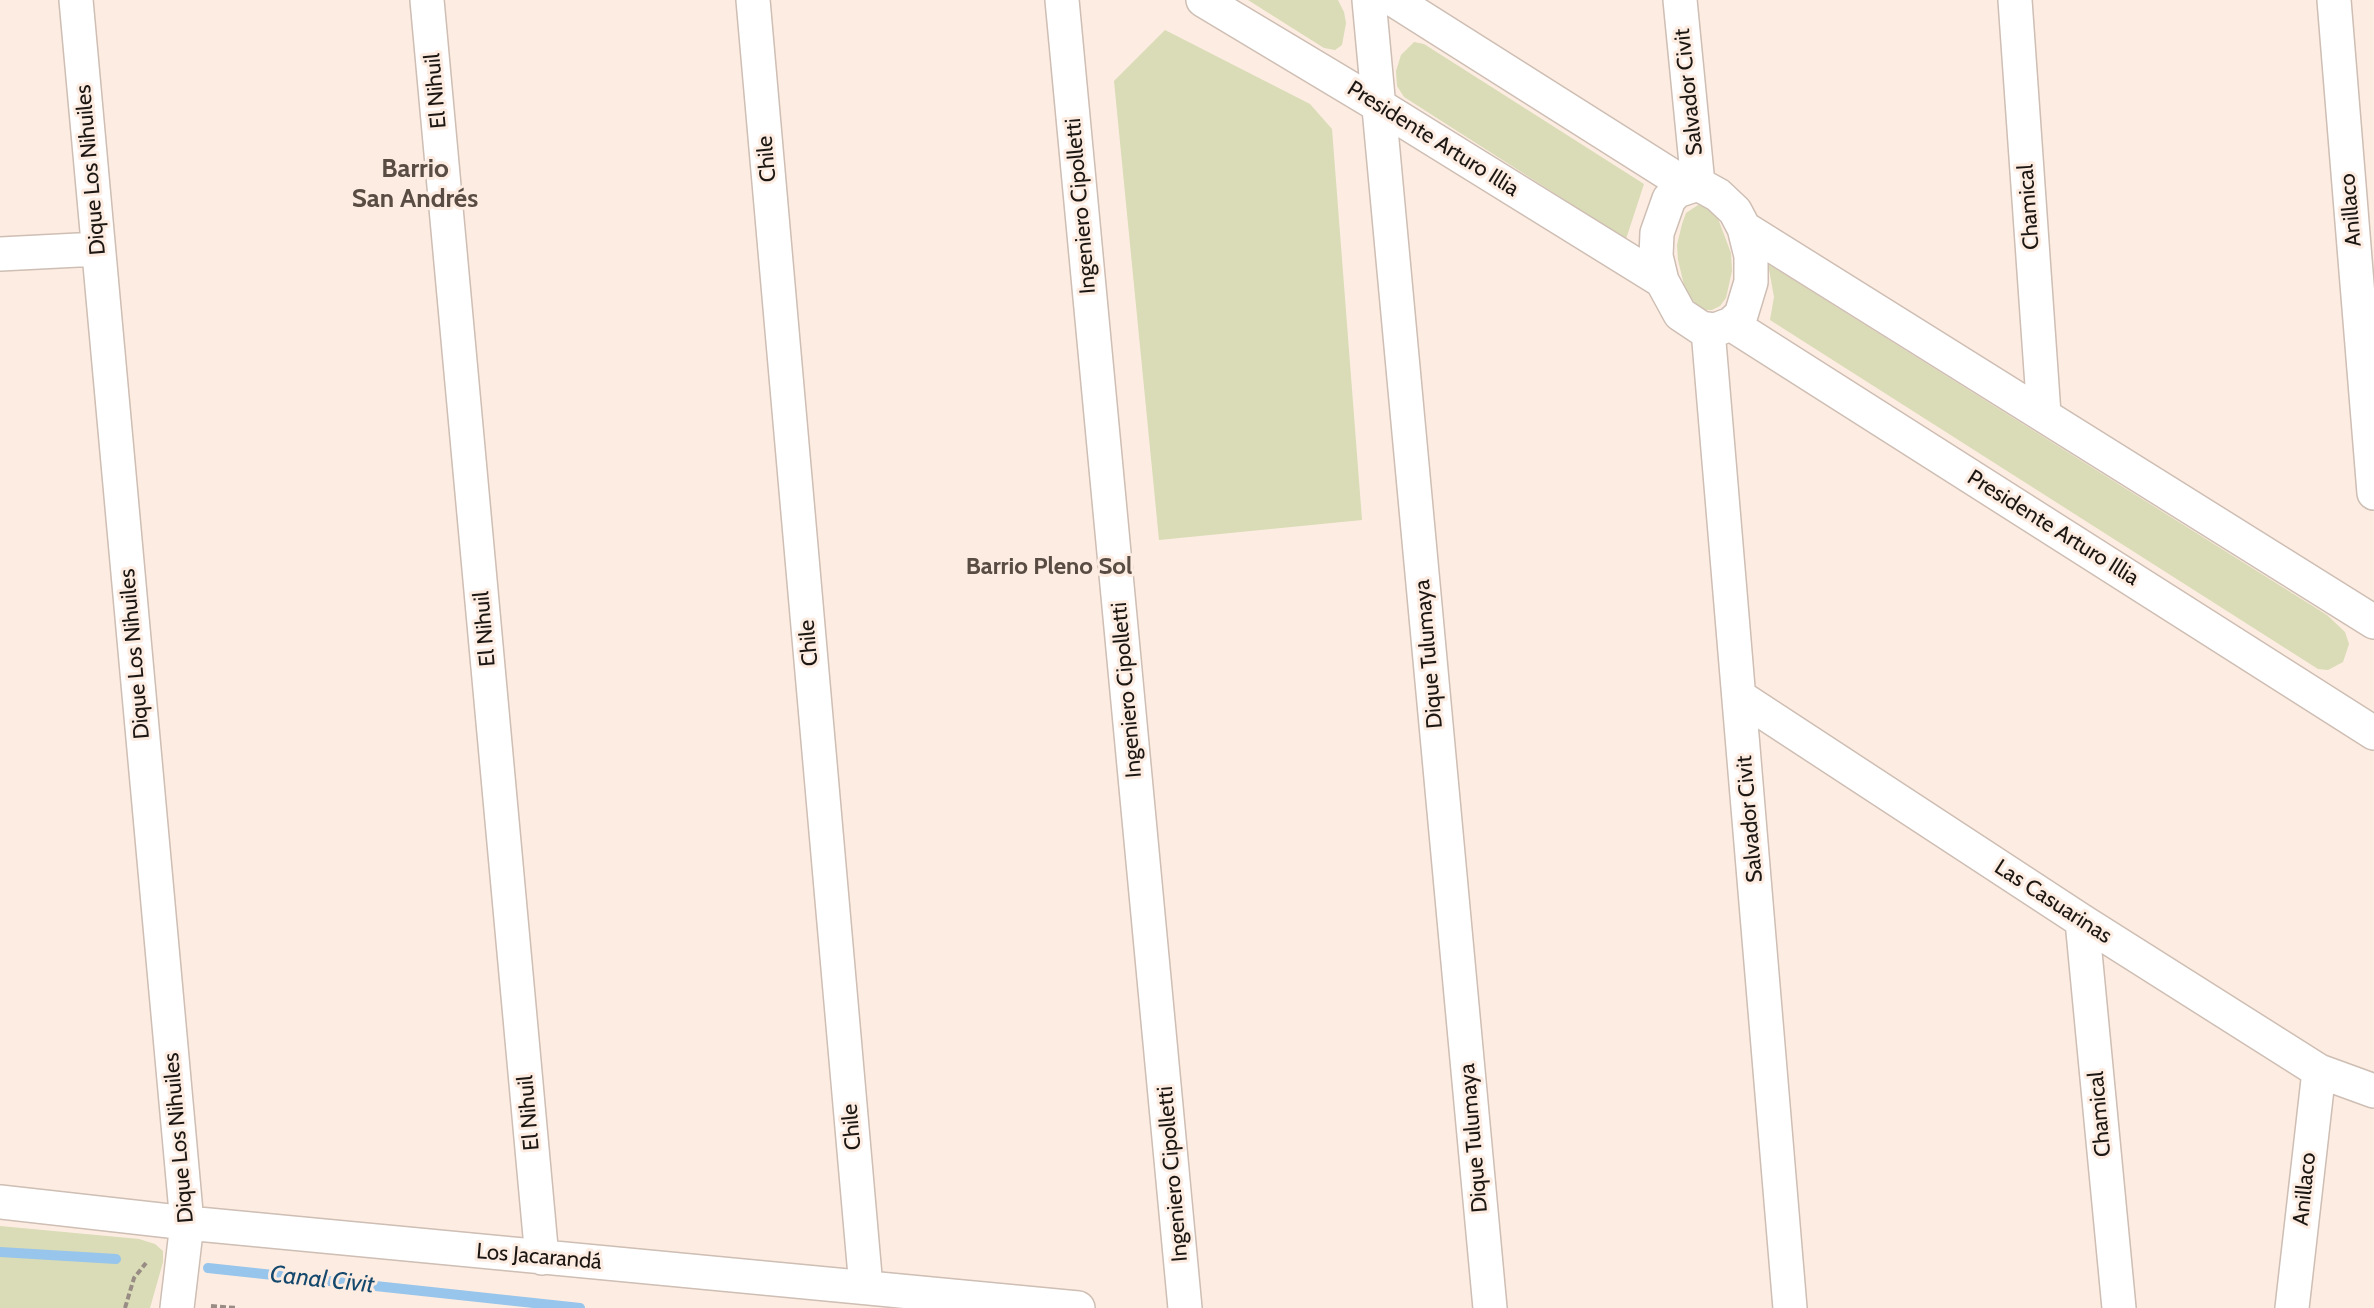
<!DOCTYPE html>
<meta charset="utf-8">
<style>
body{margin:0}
canvas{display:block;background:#fcece1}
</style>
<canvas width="2374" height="1308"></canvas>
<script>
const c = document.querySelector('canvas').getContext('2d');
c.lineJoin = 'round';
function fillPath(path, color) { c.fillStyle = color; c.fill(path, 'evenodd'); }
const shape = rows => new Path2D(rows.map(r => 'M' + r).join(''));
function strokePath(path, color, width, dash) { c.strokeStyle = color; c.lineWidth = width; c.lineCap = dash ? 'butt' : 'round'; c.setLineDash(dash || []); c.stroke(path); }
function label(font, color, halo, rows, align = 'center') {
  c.font = font + ' Cabin,sans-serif'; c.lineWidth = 6; c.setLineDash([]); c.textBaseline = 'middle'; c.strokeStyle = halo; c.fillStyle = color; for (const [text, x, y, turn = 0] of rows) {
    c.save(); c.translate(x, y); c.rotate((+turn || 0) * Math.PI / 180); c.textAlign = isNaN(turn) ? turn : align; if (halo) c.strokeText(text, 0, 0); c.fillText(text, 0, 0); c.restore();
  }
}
fillPath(shape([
 [1248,0,1338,0,1344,12,1346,23,1342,45,1335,50,1324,48],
 [1165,30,1310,104,1332,129,1362,520,1159,540,1114,81],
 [1414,42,1424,44,1644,184,1626,239,1404,97,1397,86,1396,71,1401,55],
 [1698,205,1705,206,1717,216,1731,253,1732,271,1726,298,1720,306,1712,310,1702,310,1686,293,1678,260,1677,245,1682,224,1686,213],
 [1768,264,2327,615,2345,632,2349,644,2343,662,2328,670,2318,669,1770,320,1774,297],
 [0,1226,139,1239,155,1244,163,1251,163,1262,150,1308,0,1308]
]), '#d9dcb6');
strokePath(shape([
 [0,1252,116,1259],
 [208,1268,580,1308]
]), '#98c5eb', 10);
const minor = shape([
 [76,0,187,1223,177,1308],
 [427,0,542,1258],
 [753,0,866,1287],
 [1062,0,1185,1308],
 [1203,0,1378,105,1662,281],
 [1369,0,1490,1308],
 [1394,0,1688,186],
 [1680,0,1698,184],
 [2015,0,2044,414],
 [2334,0,2374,493],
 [1698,184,1718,195,1735,211,1744,228,1751,256,1751,282,1741,315,1731,324,1715,330,1701,328,1680,314,1662,281,1656,256,1657,233,1669,199,1677,191,1698,184],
 [1744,228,2374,622],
 [0,254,98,249],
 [1731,324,2374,733],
 [1708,330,1790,1308],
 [1740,697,2082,921,2319,1071,2374,1091],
 [2082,921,2119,1308],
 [0,1202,187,1223,1078,1308],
 [2292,1308,2319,1071]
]);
strokePath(minor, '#cebeb4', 36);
strokePath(shape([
 [211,1306,237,1308],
 [125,1308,134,1278,146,1263]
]), '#988c84', 4, [6, 3]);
strokePath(minor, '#fff', 33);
label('22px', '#1d1713', '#fcece1', [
 ["El Nihuil",436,91,-95],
 ["Salvador Civit",1689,92,-96],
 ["Presidente Arturo Illia",1433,139,32],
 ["Chile",767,159,-95],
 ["Dique Los Nihuiles",91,170,-95],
 ["Ingeniero Cipolletti",1081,206,-95],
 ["Chamical",2029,207,-94],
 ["Anillaco",2351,210,-95],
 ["Presidente Arturo Illia",2053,528,32],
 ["El Nihuil",485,629,-95],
 ["Chile",809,643,-95],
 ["Dique Los Nihuiles",135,654,-95],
 ["Dique Tulumaya",1429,654,-95],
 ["Ingeniero Cipolletti",1127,690,-95],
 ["Salvador Civit",1750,819,-95],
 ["Las Casuarinas",2053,902,33],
 ["El Nihuil",529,1113,-95],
 ["Chamical",2100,1114,-95],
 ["Chile",852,1127,-95],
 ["Dique Los Nihuiles",179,1138,-95],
 ["Dique Tulumaya",1474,1138,-95],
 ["Ingeniero Cipolletti",1173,1174,-95],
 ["Anillaco",2305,1189,-84],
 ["Los Jacarandá",539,1257,5]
]);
label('bold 24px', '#594c43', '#fcece1', [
 ["Barrio Pleno Sol",1049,567]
]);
label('italic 24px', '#15486d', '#fcece1', [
 ["Canal Civit",322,1280,6]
]);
label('bold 26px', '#594c43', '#fcece1', [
 ["Barrio",415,169],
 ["San Andrés",415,199]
]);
</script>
